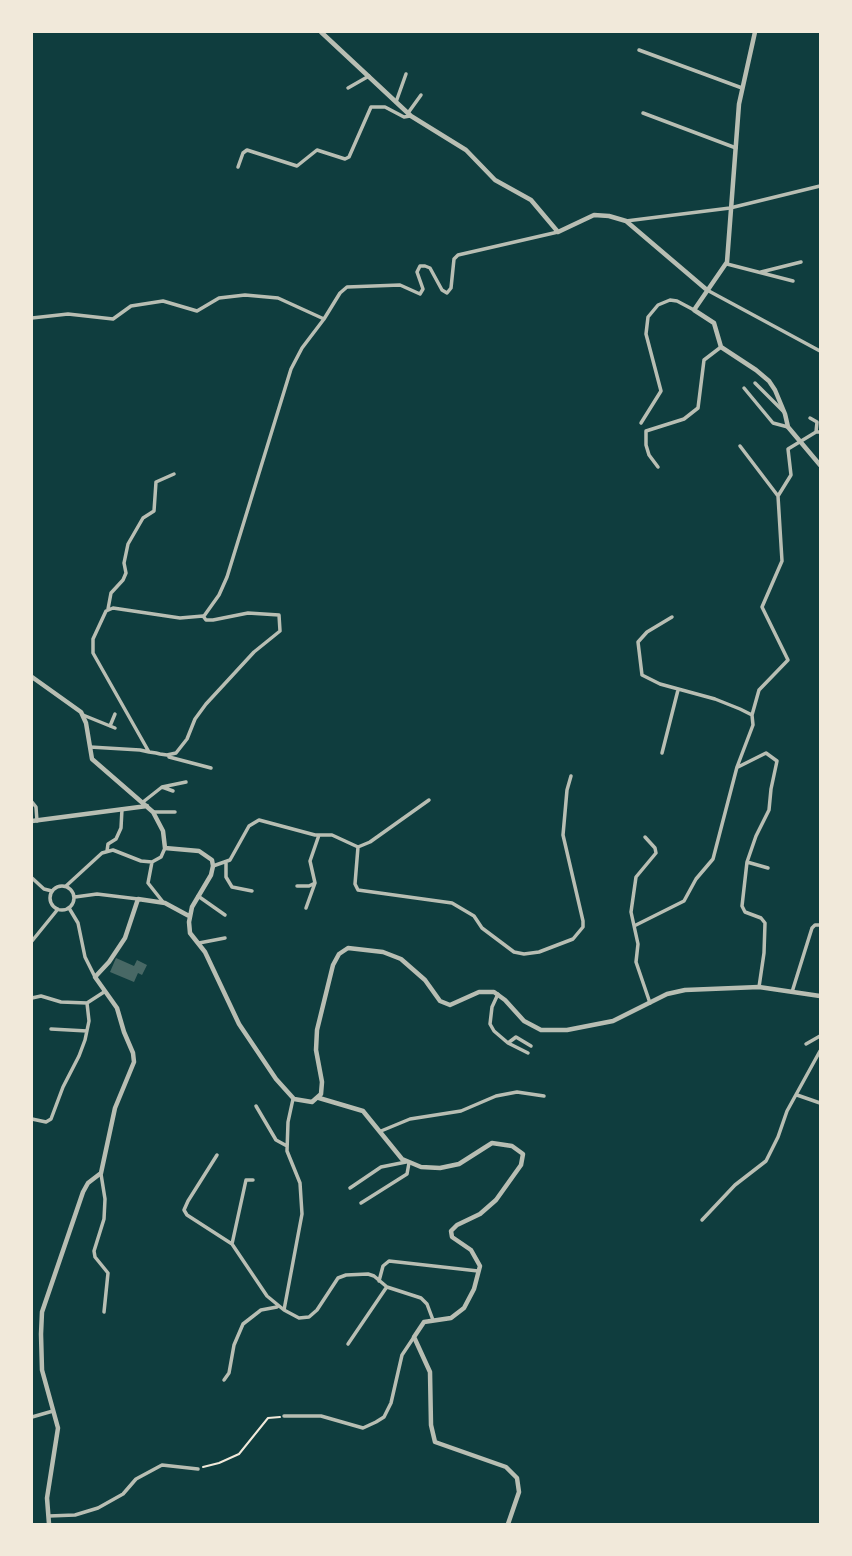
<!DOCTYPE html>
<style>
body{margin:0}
#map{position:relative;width:852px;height:1556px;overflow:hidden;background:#0f3d3e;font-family:"PT Sans",sans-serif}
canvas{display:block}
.frame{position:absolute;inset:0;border:33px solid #f1e9da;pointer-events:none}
</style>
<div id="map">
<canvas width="852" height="1556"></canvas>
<div class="frame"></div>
</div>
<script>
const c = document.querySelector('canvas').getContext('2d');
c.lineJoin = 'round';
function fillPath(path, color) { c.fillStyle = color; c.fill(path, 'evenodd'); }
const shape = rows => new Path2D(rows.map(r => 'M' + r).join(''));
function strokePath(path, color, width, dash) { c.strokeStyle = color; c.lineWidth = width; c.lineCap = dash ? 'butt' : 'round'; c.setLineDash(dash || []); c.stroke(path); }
fillPath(shape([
 [116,958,134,966,137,960,147,965,142,975,138,973,134,982,110,972]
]), '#486865');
strokePath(shape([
 [203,1467,219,1463,239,1454,268,1418,280,1417]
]), '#f1e9da', 2);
strokePath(shape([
 [639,50,742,88],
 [348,88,369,76],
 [396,102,406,74],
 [408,113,421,95],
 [643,113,736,148],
 [238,167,243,153,247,150,297,166,317,150,345,159,349,157,371,107,385,107,404,117,410,116],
 [626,221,730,208,820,186],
 [727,264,793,281],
 [761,272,801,262],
 [707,290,820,351],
 [32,318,68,314,113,319,131,306,163,301,197,311,219,298,245,295,278,298,324,319,340,293,347,287,400,285,420,294,423,289,417,272,420,266,425,266,430,268,442,290,447,293,451,288,454,259,458,255,558,232],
 [755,383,783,411],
 [744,388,773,423,788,427],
 [810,418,817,422,816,432],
 [641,423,661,391,646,334,648,317,658,305,670,300,677,301,694,310],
 [740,446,778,496],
 [658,467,649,455,646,445,646,431,684,419,698,408,704,360,721,347],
 [108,609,111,593,123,580,126,573,124,563,128,544,143,518,154,511,156,482,174,474],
 [204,616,219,595,227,577,291,369,302,348,324,319],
 [83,715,115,728],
 [752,715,759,690,788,660,762,607,782,561,778,496,791,475,788,449,816,432,820,432],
 [110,726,115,714],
 [90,747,140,750,149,752,156,753,160,754,167,755,176,753,187,739,195,719,206,704,254,652,280,631,279,615,248,613,213,620,206,620,203,616,180,618,113,608,106,611,93,639,93,653,149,752],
 [662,753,678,690],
 [169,757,211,768],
 [738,767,766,753,777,761,771,789,769,810,756,836,747,862,742,906,745,912,761,918,765,923,764,953,759,987],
 [162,787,186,782],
 [32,802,36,807,37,821],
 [143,802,162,787,173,791],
 [153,812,175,812],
 [645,837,655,848,656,853,636,877,631,912,638,944,636,962,650,1003],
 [358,847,370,842,429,800],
 [107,851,108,844,116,839,121,828,122,809],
 [152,862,148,883,163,902],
 [747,862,768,868],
 [226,863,226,877,232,887,252,891],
 [213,866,230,860,249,826,259,820,315,835,332,835,358,847,355,884,358,890,452,903,474,916,482,928,514,952,524,954,539,952,573,939,583,927,583,921,563,835,567,790,571,776],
 [32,878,44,889,52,891],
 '50 898a12 12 0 1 1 24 0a12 12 0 1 1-24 0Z',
 [66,886,102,853,113,850,141,861,152,862,161,857,165,848],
 [297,886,309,886,315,883],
 [198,896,225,915],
 [75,897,97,894,138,899],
 [69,908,78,923,85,957,95,977],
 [306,908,315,883,310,861,319,835],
 [634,926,684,901,696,879,713,859,737,767,753,725,752,715,740,709,715,699,660,684,642,675,638,642,647,632,672,617],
 [32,941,58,909],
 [199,943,225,938],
 [792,992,812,928,815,925,820,925],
 [498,994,492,1007,490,1024,494,1031,508,1043,528,1053],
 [32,998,41,996,61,1002,87,1003],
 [51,1029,87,1031],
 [508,1043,516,1037,531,1046],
 [806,1044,820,1036],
 [797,1095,820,1103],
 [256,1106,276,1140,287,1146],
 [32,1119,46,1122,51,1119,63,1087,79,1056,85,1040,89,1021,87,1003,104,992],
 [381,1131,410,1119,461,1111,496,1096,517,1092,544,1096],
 [217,1155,188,1201,184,1210,187,1215,232,1244,267,1296,284,1310,302,1214,300,1183,287,1151,288,1122,293,1099],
 [101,1174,105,1199,104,1219,94,1251,95,1257,108,1273,104,1312],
 [350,1188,381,1167,406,1162],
 [361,1203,407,1174,409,1163],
 [702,1220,735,1185,766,1161,778,1137,787,1111,820,1051],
 [232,1244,246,1180,253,1180],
 [379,1281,383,1266,389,1261,478,1271],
 [284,1310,299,1318,309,1317,317,1310,338,1278,346,1275,368,1274,374,1276,387,1287,421,1298,427,1304,433,1320],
 [348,1344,386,1288],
 [224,1380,229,1373,234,1345,243,1324,261,1310,277,1307],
 [284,1416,321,1416,363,1428,376,1422,384,1417,391,1403,402,1355,414,1337],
 [32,1417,53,1411],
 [49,1516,75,1515,98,1508,123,1494,136,1479,162,1465,198,1469]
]), '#b8beb3', 3.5);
strokePath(shape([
 [321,32,411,116,466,150,495,180,531,200,558,232,594,215,609,216,626,221,707,290],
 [755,32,739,104,727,262,694,310,714,323,721,347,756,370,769,381,775,390,785,414,788,427,820,465],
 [32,677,81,712,86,723,92,759,153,812,163,831,165,848,199,851,212,860,213,866,211,875,192,907,189,922,190,933,205,952,239,1024,276,1079,294,1099,312,1102,321,1094,322,1082,316,1050,317,1030,333,965,339,954,348,948,383,952,401,959,425,980,440,1001,450,1005,479,992,494,992,505,1000,524,1021,541,1030,567,1030,613,1021,667,994,685,990,759,987,820,996],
 [32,821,147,806],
 [319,1098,363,1111,402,1159,421,1167,440,1168,459,1164,492,1143,512,1146,523,1154,521,1165,496,1200,480,1214,457,1225,451,1231,452,1237,471,1250,480,1266,474,1289,464,1308,451,1318,424,1322,414,1337,430,1372,431,1425,435,1442,506,1467,517,1478,519,1492,508,1524],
 [49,1524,47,1498,58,1428,42,1370,41,1334,42,1312,83,1192,88,1183,101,1173,115,1108,134,1062,133,1053,124,1032,117,1008,95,977,109,962,125,938,138,899,165,903,189,916]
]), '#b8beb3', 4.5);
</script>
